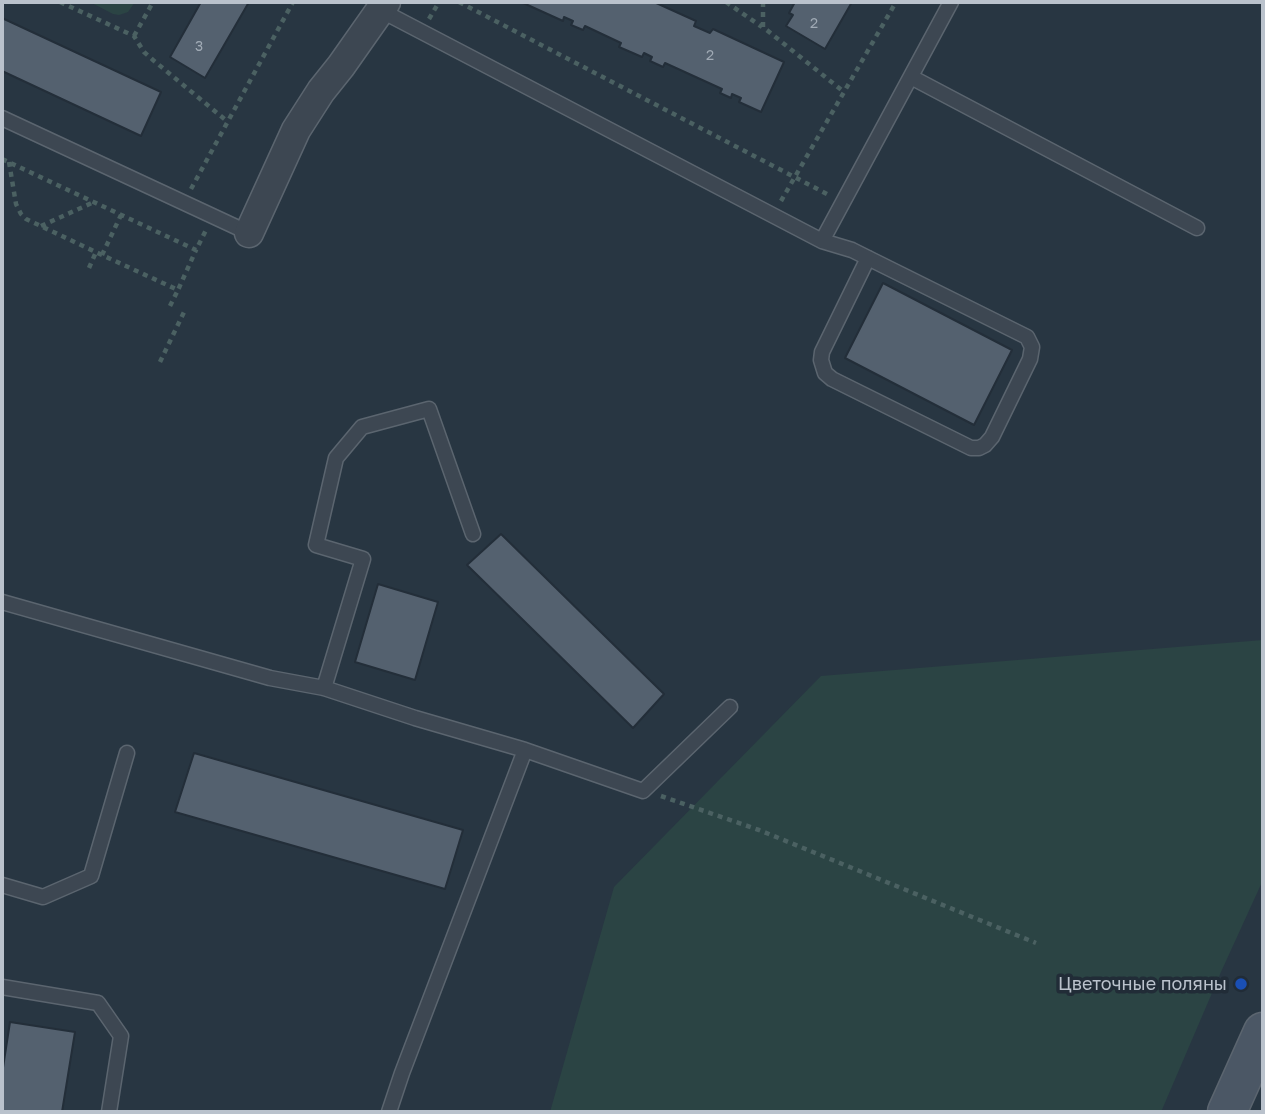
<!DOCTYPE html>
<meta charset="utf-8">
<style>
body{margin:0}
#map{position:relative;width:1265px;height:1114px;overflow:hidden;background:#283642;font-family:"Golos Text",sans-serif}
canvas{display:block}
.frame{position:absolute;inset:0;border:4px solid #bac2cc;pointer-events:none}
</style>
<div id="map">
<canvas width="1265" height="1114"></canvas>
<div class="frame"></div>
</div>
<script>
const c = document.querySelector('canvas').getContext('2d');
c.lineJoin = 'round';
function fillPath(path, color) { c.fillStyle = color; c.fill(path, 'evenodd'); }
const shape = rows => new Path2D(rows.map(r => 'M' + r).join(''));
function strokePath(path, color, width, dash) { c.strokeStyle = color; c.lineWidth = width; c.lineCap = dash ? 'butt' : 'round'; c.setLineDash(dash || []); c.stroke(path); }
function label(font, color, halo, rows, align = 'center') {
  c.font = font + ' "Golos Text",sans-serif'; c.lineWidth = 7; c.setLineDash([]); c.textBaseline = 'middle'; c.strokeStyle = halo; c.fillStyle = color; for (const [text, x, y, turn = 0] of rows) {
    c.save(); c.translate(x, y); c.rotate((+turn || 0) * Math.PI / 180); c.textAlign = isNaN(turn) ? turn : align; if (halo) c.strokeText(text, 0, 0); c.fillText(text, 0, 0); c.restore();
  }
}
fillPath(shape([
 [90,2,135,2,128,12,119,15,113,14],
 [1263,640,1263,880,1221,972,1161,1112,550,1112,614,887,821,676]
]), '#2b4444');
const building = shape([
 [201,2,249,2,205,78,170,57,201,2],
 [521,2,654,2,696,21,694,26,710,33,713,29,784,62,761,112,739,102,741,98,732,94,731,98,720,93,722,89,665,63,663,67,650,61,652,57,644,53,642,57,619,47,621,43,585,26,583,30,571,25,573,21,564,17,563,21,521,2],
 [795,2,852,2,825,49,786,26,793,15,789,13,795,2],
 [2,18,161,92,141,136,2,71,2,18],
 [883,283,1012,350,974,425,845,358,883,283],
 [501,534,664,694,633,728,467,565,501,534],
 [378,584,438,602,415,680,355,662,378,584],
 [194,753,463,830,445,889,175,812,194,753],
 [10,1022,75,1032,62,1112,2,1112,2,1074,10,1022]
]);
fillPath(building, '#54616f');
strokePath(building, '#232e39', 2);
const lane = shape([
 [380,10,822,241,852,250,868,258,1027,337,1032,347,1030,359,992,437,985,445,979,448,971,448,832,379,825,373,821,360,822,352,868,258],
 [911,77,1197,228],
 [2,118,249,233],
 [822,241,951,2],
 [2,602,270,678,324,688,415,718,525,750,643,791,730,707],
 [324,688,363,559,316,545,336,458,362,427,429,409,473,534],
 [2,885,43,897,91,876,127,753],
 [2,987,98,1003,121,1036,109,1112],
 [389,1112,402,1073,525,750]
]);
const street = shape([
 [249,233,296,130,321,91,341,66,386,2]
]);
const secondary = shape([
 [1227,1112,1263,1032]
]);
strokePath(lane, '#5b656f', 17);
strokePath(street, '#5b656f', 31);
strokePath(secondary, '#5b656f', 41);
strokePath(shape([
 [60,2,134,36,144,52,153,60,228,122],
 [459,2,827,194],
 [726,2,762,27],
 [763,2,763,27,844,92],
 [429,19,439,2],
 [134,36,153,2],
 [2,159,196,250,206,230],
 [9,162,16,204,21,214,26,219,102,255,178,290,196,250],
 [191,189,293,2],
 [781,201,896,2],
 [41,226,94,202],
 [102,255,121,215],
 [89,268,96,252],
 [170,306,178,290],
 [160,362,184,312],
 [661,796,759,830,1036,943]
]), '#4b6162', 4.5, [5, 5]);
strokePath(lane, '#3d4752', 14);
strokePath(street, '#3d4752', 28);
strokePath(secondary, '#4b5765', 38);
for (const [x, y, r, color] of [
 [1241,984,7,"#1a4fb4"]
]) { const dot = new Path2D(); dot.arc(x, y, r, 0, 2 * Math.PI); c.fillStyle = color; c.fill(dot); strokePath(dot, '#212c37', 2.5); }
label('14px', '#a0aab5', null, [
 ["2",814,24],
 ["3",199,47],
 ["2",710,56]
]);
label('18px', '#bac2cc', '#212c37', [
 ["Цветочные поляны",1227,984]
], 'right');
</script>
